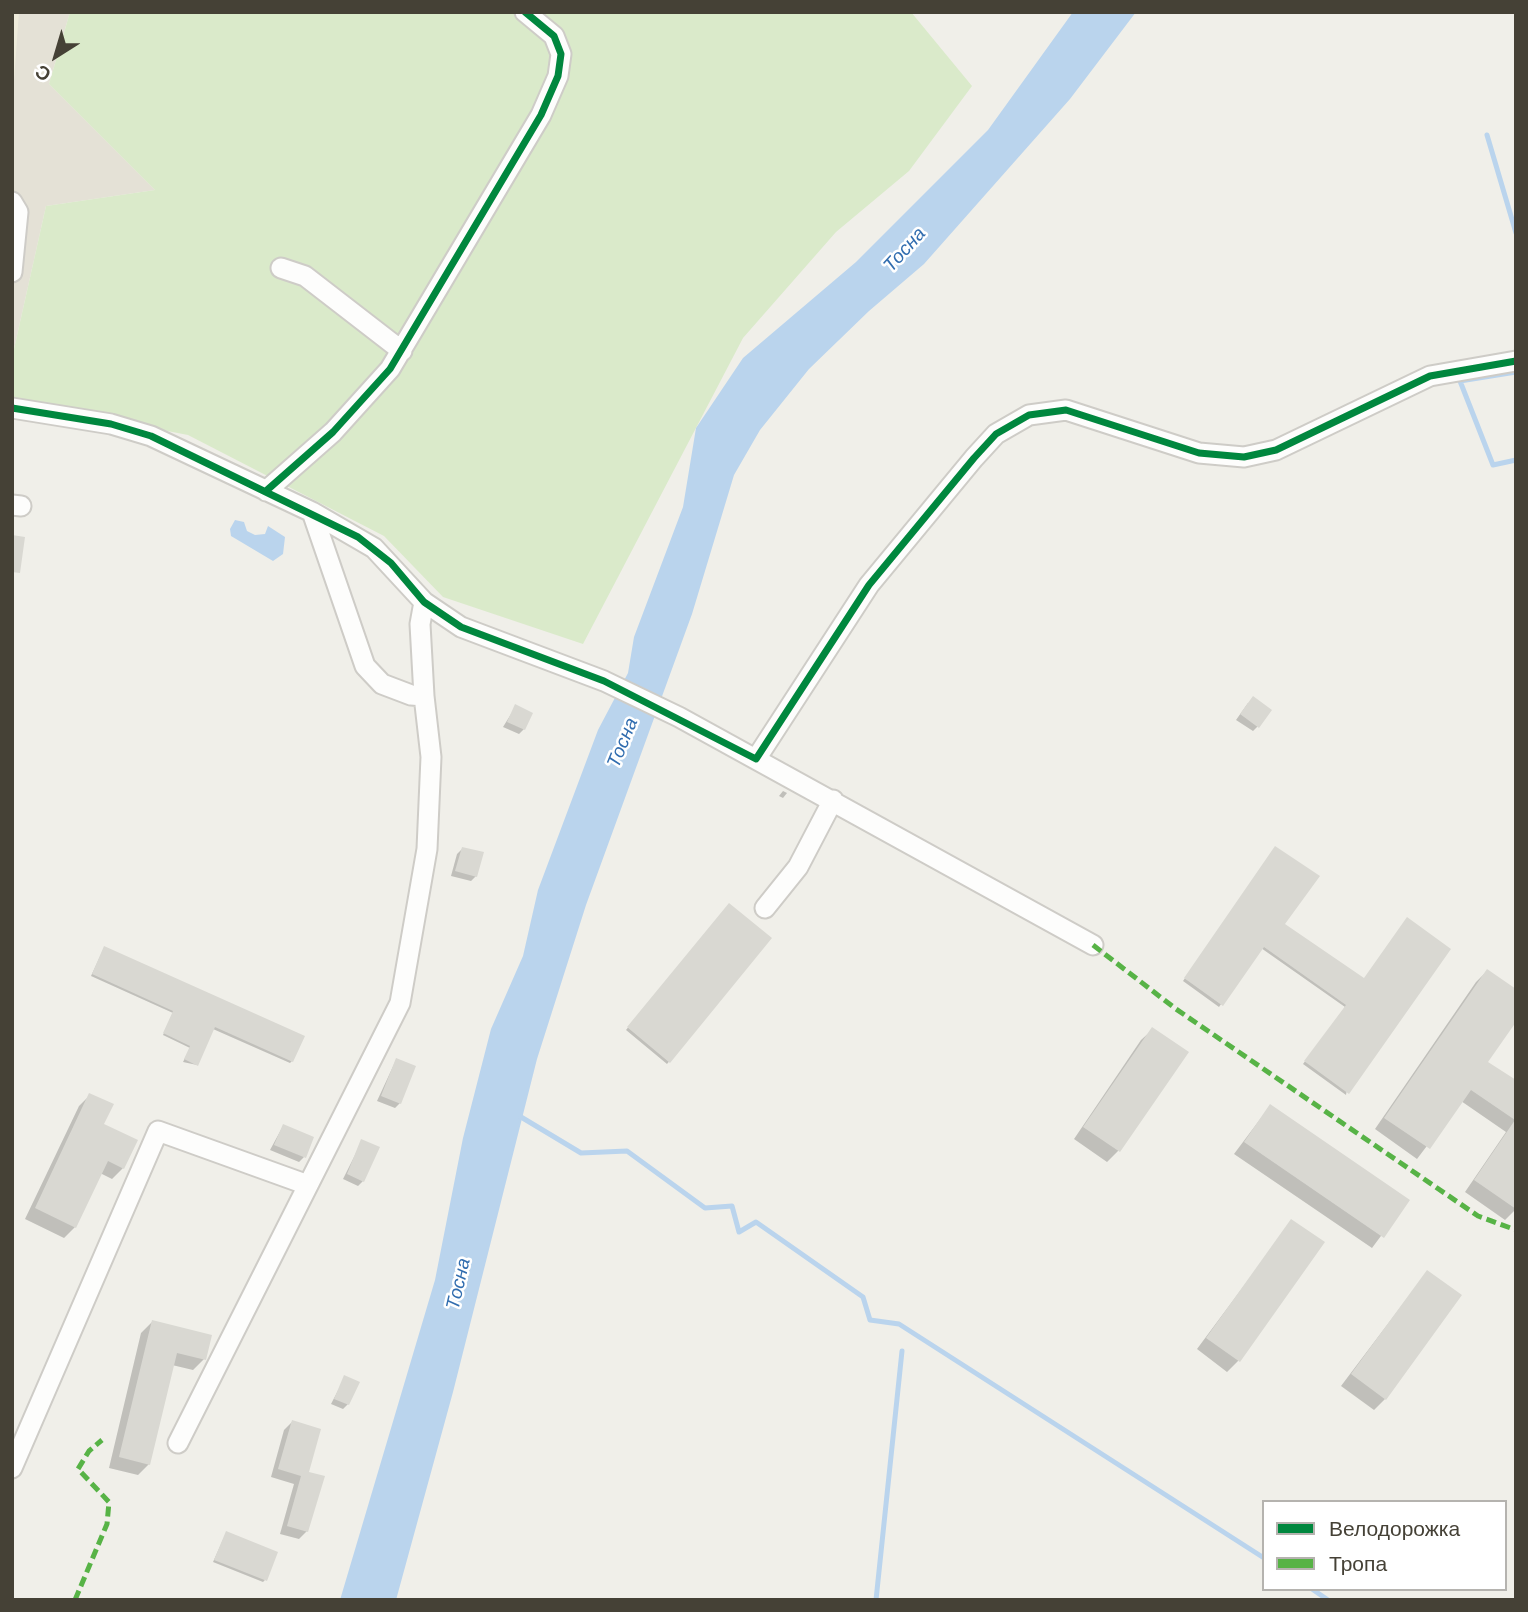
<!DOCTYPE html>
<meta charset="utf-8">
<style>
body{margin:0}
#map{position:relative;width:1528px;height:1612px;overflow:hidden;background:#f0efe9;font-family:Arial,sans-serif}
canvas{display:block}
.frame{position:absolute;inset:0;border:14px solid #454136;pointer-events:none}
.legend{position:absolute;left:1262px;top:1500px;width:245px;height:91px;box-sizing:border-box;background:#fff;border:2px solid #b5b3af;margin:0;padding:9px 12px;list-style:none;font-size:21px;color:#454136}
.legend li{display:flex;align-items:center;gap:14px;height:35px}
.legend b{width:35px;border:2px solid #b5b3af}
.north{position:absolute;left:21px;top:21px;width:70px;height:70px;-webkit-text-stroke:5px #fff;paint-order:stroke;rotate:217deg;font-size:19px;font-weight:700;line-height:28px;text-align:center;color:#454136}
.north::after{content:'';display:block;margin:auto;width:24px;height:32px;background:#454136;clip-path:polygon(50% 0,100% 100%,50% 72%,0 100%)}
</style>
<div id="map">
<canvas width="1528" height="1612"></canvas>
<div class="frame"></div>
<ul class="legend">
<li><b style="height:9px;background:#00873e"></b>Велодорожка</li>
<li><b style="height:9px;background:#57b346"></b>Тропа</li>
</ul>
<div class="north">С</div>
</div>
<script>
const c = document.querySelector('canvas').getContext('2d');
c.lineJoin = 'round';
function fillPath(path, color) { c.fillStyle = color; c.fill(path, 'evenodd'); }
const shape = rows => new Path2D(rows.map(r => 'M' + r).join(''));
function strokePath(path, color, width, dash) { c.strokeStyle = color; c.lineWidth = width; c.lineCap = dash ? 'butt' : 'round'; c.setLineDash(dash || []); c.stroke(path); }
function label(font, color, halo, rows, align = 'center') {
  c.font = font + ' Arial,sans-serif'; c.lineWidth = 5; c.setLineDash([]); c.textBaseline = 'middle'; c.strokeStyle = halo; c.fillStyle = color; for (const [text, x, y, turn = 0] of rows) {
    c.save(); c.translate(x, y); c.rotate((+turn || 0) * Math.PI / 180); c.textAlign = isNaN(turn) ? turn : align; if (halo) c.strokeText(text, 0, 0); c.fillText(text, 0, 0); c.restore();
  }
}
fillPath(shape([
 [12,12,70,12,49,84,155,190,46,206,12,358]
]), '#e4e1d6');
fillPath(shape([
 [12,12,19,12,12,108]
]), '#eeebdb');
fillPath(shape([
 [70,12,911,12,972,86,909,171,836,232,743,338,583,644,443,597,384,536,188,435,12,401,12,358,46,206,155,190,49,84]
]), '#daeaca');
fillPath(shape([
 [1073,12,1136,12,1070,99,924,264,869,311,809,369,760,430,734,475,692,614,586,905,537,1059,453,1392,396,1600,340,1600,435,1280,463,1138,491,1029,523,956,538,890,598,730,628,673,634,637,683,507,696,428,743,358,856,262,988,130],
 [235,520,244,522,247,531,255,535,265,534,268,526,285,537,283,554,273,561,231,536,230,529]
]), '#bad4ed');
fillPath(shape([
 [1248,703,1258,726,1253,731,1236,720],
 [516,706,524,729,519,734,503,727],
 [783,791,787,793,783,798,779,796],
 [462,849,476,876,471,881,451,876,457,854],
 [1273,850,1283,924,1364,980,1346,1095,1303,1064,1345,1007,1261,948,1219,1007,1183,981],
 [729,905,770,938,667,1064,626,1030],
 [103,950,292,1061,290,1063,213,1029,197,1065,183,1062,190,1048,163,1035,173,1013,91,976],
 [1487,971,1516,991,1516,1026,1512,1024,1486,1062,1516,1082,1516,1209,1505,1220,1465,1192,1506,1132,1461,1101,1417,1159,1375,1129,1476,982],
 [1152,1030,1186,1053,1118,1151,1107,1162,1074,1139,1141,1040],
 [396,1060,400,1103,395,1108,377,1101],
 [90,1095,123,1168,112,1179,100,1173,75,1227,64,1238,25,1219,79,1106],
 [1270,1106,1407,1201,1372,1248,1234,1154],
 [283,1126,304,1157,299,1162,270,1150],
 [362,1141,363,1181,358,1186,343,1179],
 [1292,1221,1238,1361,1227,1372,1197,1349],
 [1427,1272,1385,1399,1374,1410,1341,1386],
 [152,1322,204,1359,193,1370,172,1365,149,1464,138,1475,109,1468,141,1333],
 [345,1377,348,1404,343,1409,331,1404],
 [292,1422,306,1473,307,1531,299,1539,280,1534,294,1484,271,1477,284,1430],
 [226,1533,265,1580,263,1582,213,1562]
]), '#0003');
strokePath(shape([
 [1487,135,1516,233],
 [1516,372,1460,381,1493,465,1516,460],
 [521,1117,581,1153,627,1151,705,1208,732,1206,739,1232,756,1222,863,1297,870,1320,899,1324,1264,1558],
 [1312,1589,1328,1600],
 [876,1600,902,1351]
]), '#bad4ed', 5);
fillPath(shape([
 [12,535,25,537,20,573,12,572],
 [1253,696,1272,710,1259,728,1240,714],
 [515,704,533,713,525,730,507,722],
 [1275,846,1320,876,1285,924,1364,978,1407,917,1451,949,1349,1094,1304,1061,1346,1005,1264,947,1223,1006,1184,978],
 [462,847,484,852,477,877,455,871],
 [729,903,772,938,670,1063,627,1027],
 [104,946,305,1036,293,1062,215,1027,198,1066,184,1059,190,1046,163,1033,173,1011,92,974],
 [1487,969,1516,989,1516,1022,1488,1062,1516,1080,1516,1209,1474,1180,1515,1120,1471,1090,1430,1149,1384,1118],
 [1152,1027,1189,1052,1120,1152,1083,1127],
 [396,1058,416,1066,401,1104,381,1096],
 [89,1093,114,1104,104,1124,138,1140,124,1169,108,1161,76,1228,35,1208],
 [1270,1104,1410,1200,1384,1238,1244,1142],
 [283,1124,314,1137,306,1158,274,1145],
 [361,1139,380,1147,364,1182,347,1174],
 [1291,1219,1325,1242,1240,1362,1206,1338],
 [1427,1270,1462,1295,1386,1400,1351,1374],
 [152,1320,212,1335,206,1360,177,1353,150,1465,119,1457],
 [344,1375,360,1382,349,1405,334,1399],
 [292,1420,321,1429,309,1472,325,1476,308,1532,287,1526,301,1476,278,1469],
 [226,1531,278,1552,267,1581,214,1560]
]), '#d9d8d2');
const minor = shape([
 [12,202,18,212,12,272],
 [281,268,305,276,402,351],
 [12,408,111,424,151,436,312,512,374,548,424,602,461,627,604,681,679,717,1093,945],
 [266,491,333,432,390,369,541,115,558,76,561,54,554,36,525,12],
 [12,505,21,506],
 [424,602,420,624,424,696],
 [756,759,869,585,974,458,996,434,1029,415,1066,410,1199,453,1244,457,1276,450,1430,376,1516,361],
 [765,908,798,867,833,800],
 [178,1443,400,1003,427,849,431,757,424,696,411,695,382,684,365,666,312,512],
 [12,1468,158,1131,308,1185]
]);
strokePath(minor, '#ceccc7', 23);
strokePath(minor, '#fdfdfc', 19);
strokePath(shape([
 [1093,945,1176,1009,1478,1216,1516,1230],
 [75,1600,107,1524,109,1502,78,1469,89,1451,102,1440]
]), '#57b346', 5, [10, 5]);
strokePath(shape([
 [12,408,111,424,151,436,358,537,391,563,424,602,461,627,604,681,756,759,869,585,974,458,996,434,1029,415,1066,410,1199,453,1244,457,1276,450,1430,376,1516,361],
 [266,491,333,432,390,369,541,115,558,76,561,54,554,36,525,12]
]), '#00873e', 7);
label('italic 19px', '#316daf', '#fff', [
 ["Тосна",905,250,-48],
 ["Тосна",623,743,-68],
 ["Тосна",459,1284,-77]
]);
</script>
